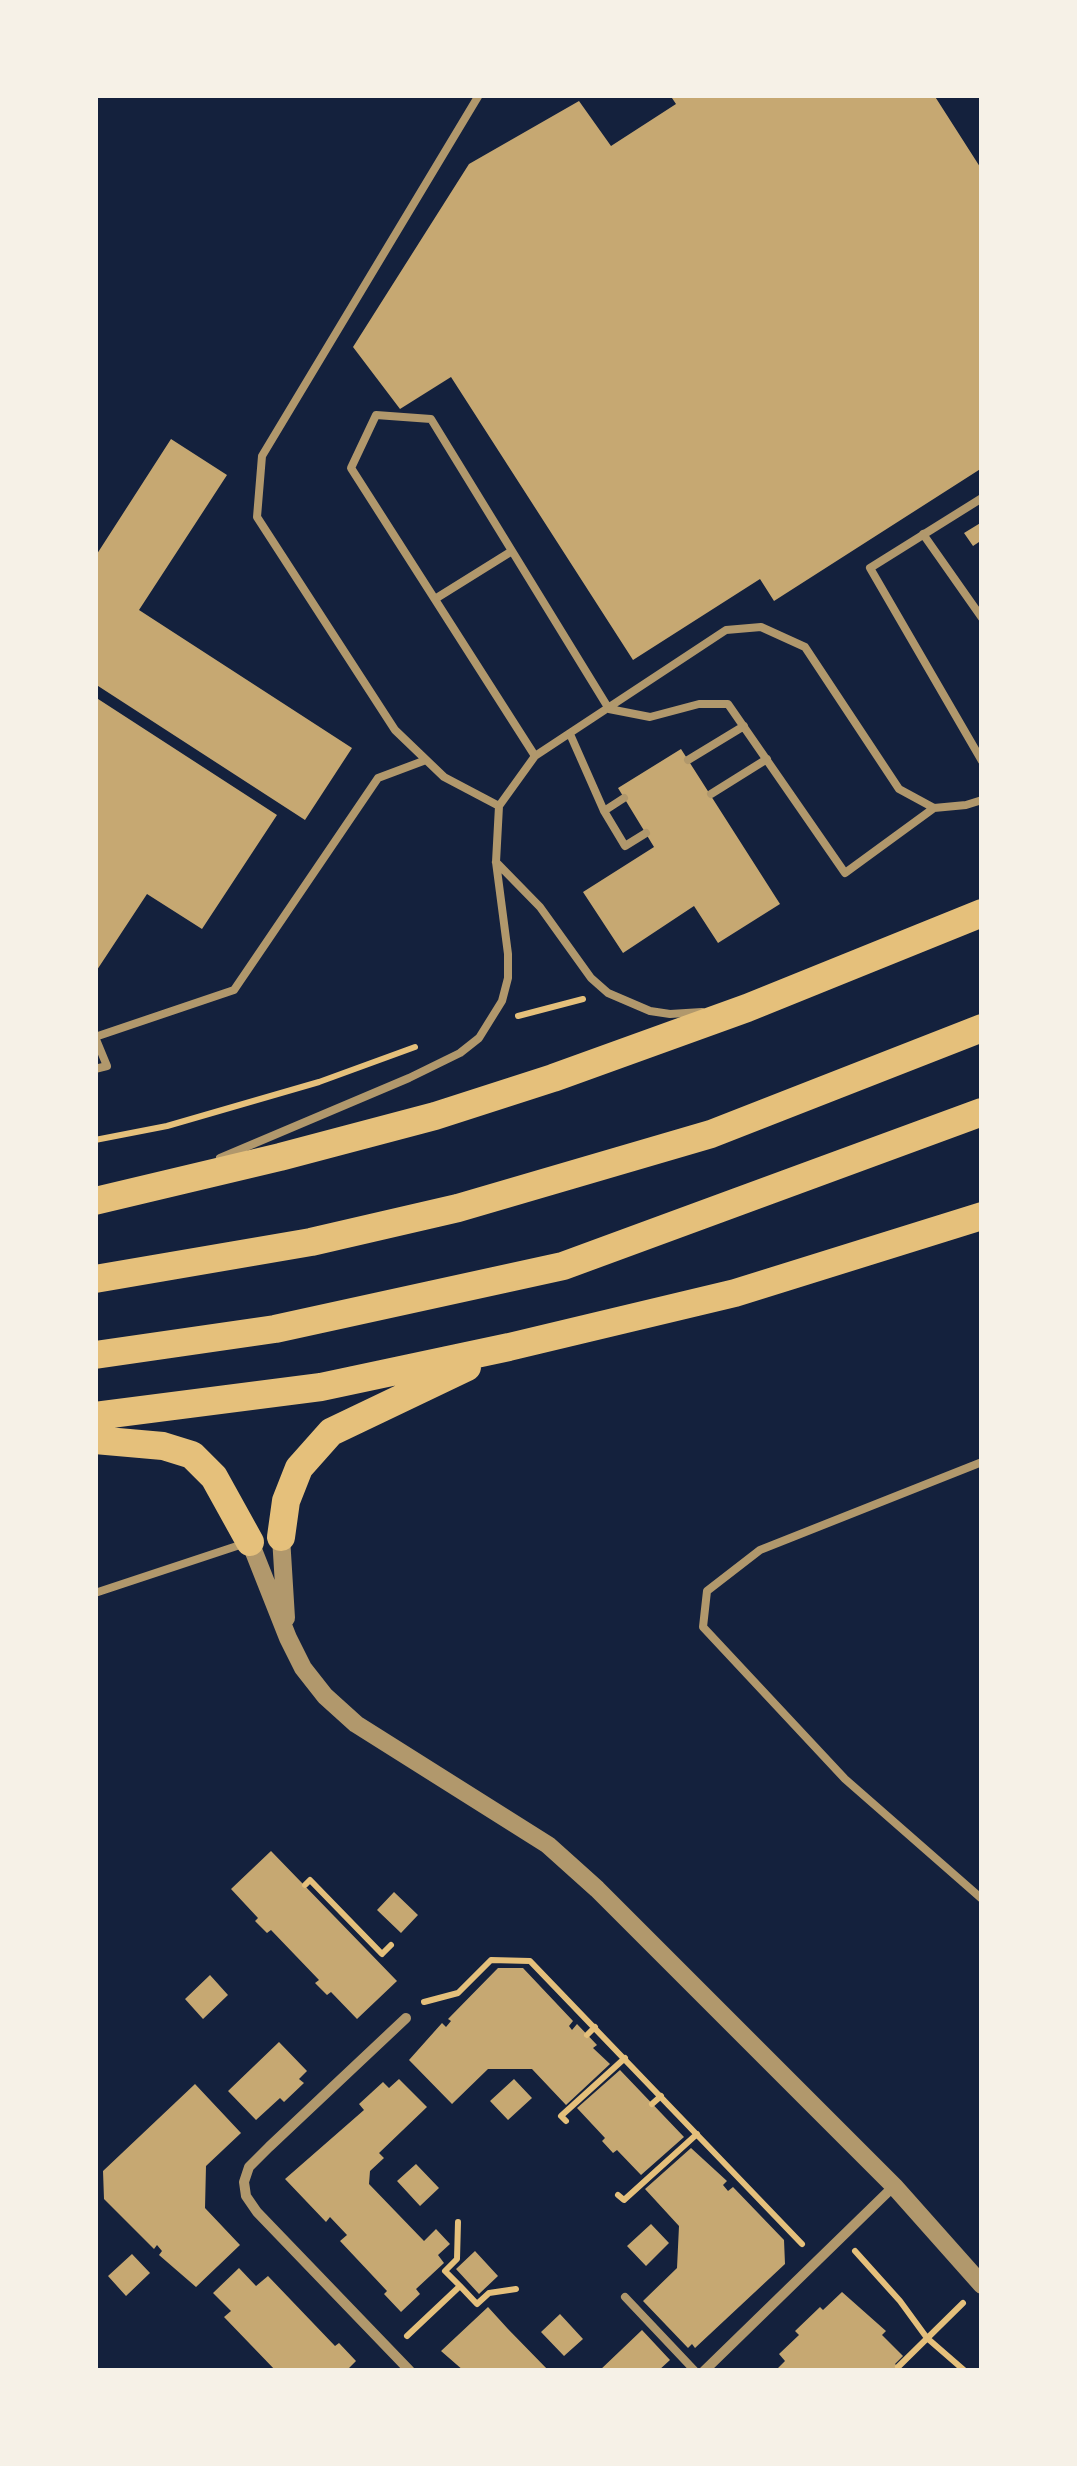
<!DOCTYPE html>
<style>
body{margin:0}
#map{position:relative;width:1077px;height:2466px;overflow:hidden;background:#14213d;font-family:"DM Sans",sans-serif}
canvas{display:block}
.frame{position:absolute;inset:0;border:98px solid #f6f1e7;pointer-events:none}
</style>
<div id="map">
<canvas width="1077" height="2466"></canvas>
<div class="frame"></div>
</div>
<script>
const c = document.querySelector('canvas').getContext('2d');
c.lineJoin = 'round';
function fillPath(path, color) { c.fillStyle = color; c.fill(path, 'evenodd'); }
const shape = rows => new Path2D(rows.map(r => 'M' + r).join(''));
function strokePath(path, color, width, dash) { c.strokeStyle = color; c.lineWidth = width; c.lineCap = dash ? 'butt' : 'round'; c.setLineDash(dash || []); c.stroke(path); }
fillPath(shape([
 [670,95,934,95,982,170,982,468,774,601,760,579,633,660,451,377,400,409,353,347,469,164,579,101,611,146,676,104],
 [171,439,227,475,139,610,352,748,305,820,95,684,95,557],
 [982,522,982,540,973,546,964,533],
 [95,697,277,815,202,929,147,894,95,973],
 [681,749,780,904,718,943,694,906,623,953,583,892,654,847,618,788],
 [271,1851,397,1981,357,2019,331,1992,327,1995,315,1983,319,1980,271,1930,267,1933,255,1921,258,1918,231,1889],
 [394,1892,418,1915,401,1933,377,1910],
 [498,1968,523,1968,573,2021,569,2026,572,2030,577,2024,597,2045,593,2048,610,2064,566,2105,532,2069,488,2069,452,2104,409,2060,442,2023,446,2027,451,2021,448,2019],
 [210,1975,228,1995,203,2019,185,1999],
 [279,2042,307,2071,299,2079,304,2083,284,2102,280,2098,256,2120,228,2091],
 [620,2070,684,2137,641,2175,617,2150,613,2153,602,2141,605,2138,577,2108],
 [399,2079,427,2107,379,2153,384,2158,370,2171,369,2184,424,2241,436,2229,450,2244,438,2255,444,2263,416,2289,420,2294,401,2312,384,2294,387,2291,340,2241,347,2235,330,2217,326,2222,285,2179,364,2110,359,2104,383,2082,389,2088],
 [514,2079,532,2098,508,2120,490,2101],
 [195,2084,241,2133,206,2166,205,2208,240,2245,196,2287,159,2255,162,2251,157,2245,154,2249,104,2199,103,2171],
 [691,2148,727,2181,723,2185,728,2191,733,2187,784,2240,785,2264,695,2348,692,2344,688,2348,643,2301,677,2268,679,2226,645,2189],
 [416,2164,439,2188,420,2206,397,2181],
 [651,2224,669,2243,646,2266,627,2246],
 [475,2251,498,2276,479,2294,456,2269],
 [132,2254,150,2273,126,2296,108,2276],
 [239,2268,256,2286,268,2276,335,2346,339,2343,356,2361,346,2371,276,2371,224,2317,231,2311,213,2293],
 [842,2292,886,2331,882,2335,903,2356,895,2364,903,2371,775,2371,785,2361,779,2354,799,2335,795,2331,820,2307,823,2310],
 [488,2307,508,2329,549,2371,464,2371,441,2351],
 [560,2314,583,2339,564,2356,541,2332],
 [642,2330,670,2360,658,2371,599,2371]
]), '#c6a872');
strokePath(shape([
 [518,1016,583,999],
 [95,1140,167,1126,319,1082,415,1047],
 [305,1885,310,1880,382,1954,391,1945],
 [424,2002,458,1993,491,1960,530,1961,802,2244],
 [587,2035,595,2027],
 [652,2104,661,2096],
 [566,2121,561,2116,625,2058],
 [618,2195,624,2200,697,2134],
 [855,2251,900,2301,927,2338,965,2371],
 [460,2286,477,2304,489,2293,516,2289],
 [407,2336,460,2286,445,2271,457,2259,458,2222],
 [898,2367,963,2303]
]), '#e5c07b', 6);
strokePath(shape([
 [479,95,262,456,257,517,395,730,444,777,499,806],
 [982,498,870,568,982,761],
 [923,534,982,618],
 [435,599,512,551],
 [570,734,604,811,625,846,646,833],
 [535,756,351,468,376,415,431,419,609,709,650,717,699,704,728,704,845,873,934,808],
 [688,760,744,726],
 [711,794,767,759],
 [604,811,624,798],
 [496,862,540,907,591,978,608,993,650,1011,670,1014,702,1012],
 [95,1069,107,1066,95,1037,234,990,378,778,426,760],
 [220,1158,409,1078,460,1053,479,1038,502,1001,508,978,508,954,496,862,499,806,535,756,726,630,761,627,805,647,899,789,934,808,966,805,982,800],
 [982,1462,760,1550,707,1591,703,1627,845,1779,982,1899],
 [95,1593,243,1544],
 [625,2297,695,2371]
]), '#b1986c', 8);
strokePath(shape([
 [406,2018,269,2147,249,2167,244,2182,246,2196,257,2212,410,2371],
 [704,2371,894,2186]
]), '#b1986c', 10);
strokePath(shape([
 [281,1537,286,1618],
 [250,1542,288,1638,303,1668,325,1696,356,1724,548,1845,597,1889,894,2186,982,2285]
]), '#b1986c', 18);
strokePath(shape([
 [95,1201,280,1157,435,1116,553,1078,747,1008,982,913],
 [95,1279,311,1242,458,1208,711,1134,982,1028],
 [95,1355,275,1329,563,1266,982,1112],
 [95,1416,321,1387,509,1347,735,1293,982,1216],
 [95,1440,163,1446,192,1455,214,1477,250,1542],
 [281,1537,286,1501,299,1468,331,1432,467,1367]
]), '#e5c07b', 28);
</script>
